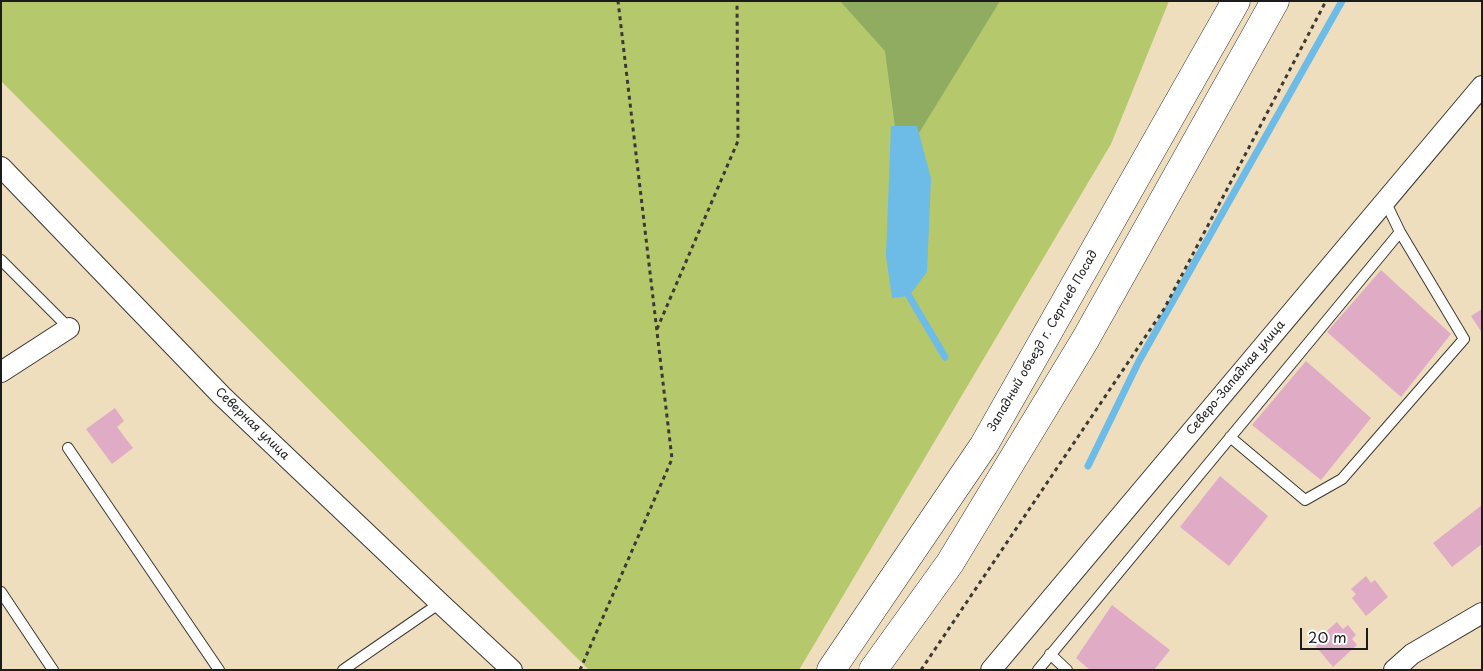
<!DOCTYPE html>
<meta charset="utf-8">
<style>
body{margin:0}
#map{position:relative;width:1483px;height:671px;overflow:hidden;background:#eedebd;font-family:"Playpen Sans",sans-serif}
canvas{display:block}
.frame{position:absolute;inset:0;border:2px solid #1c1c1c;pointer-events:none}
.scale{position:absolute;left:1300px;top:628px;width:68px;height:22px;box-sizing:border-box;border:2px solid #1c1c1c;border-top:0;padding-left:6px;font-size:15px;line-height:18px;white-space:nowrap;color:#1c1c1c;-webkit-text-stroke:4px #fff;paint-order:stroke}
</style>
<div id="map">
<canvas width="1483" height="671"></canvas>
<div class="frame"></div>
<div class="scale">20 m</div>
</div>
<script>
const c = document.querySelector('canvas').getContext('2d');
c.lineJoin = 'round';
function fillPath(path, color) { c.fillStyle = color; c.fill(path, 'evenodd'); }
const shape = rows => new Path2D(rows.map(r => 'M' + r).join(''));
function strokePath(path, color, width, dash) { c.strokeStyle = color; c.lineWidth = width; c.lineCap = dash ? 'butt' : 'round'; c.setLineDash(dash || []); c.stroke(path); }
function label(font, color, halo, rows, align = 'center') {
  c.font = font + ' "Playpen Sans",sans-serif'; c.lineWidth = 4; c.setLineDash([]); c.textBaseline = 'middle'; c.strokeStyle = halo; c.fillStyle = color; for (const [text, x, y, turn = 0] of rows) {
    c.save(); c.translate(x, y); c.rotate((+turn || 0) * Math.PI / 180); c.textAlign = isNaN(turn) ? turn : align; if (halo) c.strokeText(text, 0, 0); c.fillText(text, 0, 0); c.restore();
  }
}
fillPath(shape([
 [1,1,1169,1,1111,144,799,670,589,670,1,81]
]), '#b5c86c');
fillPath(shape([
 [840,1,1000,1,900,164,885,51]
]), '#90ac60');
fillPath(shape([
 [891,126,917,126,931,178,927,272,909,296,892,298,886,256]
]), '#6dbbe7');
strokePath(shape([
 [909,296,945,357],
 [1088,466,1139,361,1342,1]
]), '#6dbbe7', 7);
fillPath(shape([
 [1381,270,1451,334,1401,397,1327,332],
 [1482,309,1482,333,1471,316],
 [1306,361,1371,418,1321,480,1252,425],
 [115,408,124,421,117,427,133,448,112,464,86,429],
 [1220,476,1268,516,1229,566,1180,527],
 [1482,505,1482,544,1452,567,1433,543],
 [1366,576,1371,583,1375,580,1388,597,1366,616,1352,598,1356,594,1351,589],
 [1112,605,1170,650,1154,670,1090,670,1076,658],
 [1337,622,1343,629,1348,625,1356,635,1352,639,1357,645,1333,667,1313,643]
]), '#e0acc5');
const lane = shape([
 [1,260,69,328],
 [1230,437,1305,500,1342,479,1464,339,1400,232],
 [68,448,219,670],
 [1,592,53,670],
 [1050,654,1067,670],
 [343,670,440,603],
 [1038,670,1400,232,1385,201]
]);
const street = shape([
 [1,167,222,396,440,603,512,670],
 [1,372,69,328],
 [991,670,1482,86],
 [1394,670,1412,654,1482,613]
]);
const primary = shape([
 [831,670,984,445,1236,1],
 [873,670,950,563,1085,340,1275,1]
]);
strokePath(lane, '#3c3934', 12);
strokePath(street, '#3c3934', 22);
strokePath(primary, '#3c3934', 29);
strokePath(shape([
 [657,329,738,141,737,1],
 [580,670,672,459,618,1],
 [921,670,1164,309,1326,1]
]), '#3c3934', 3, [4, 4]);
strokePath(lane, '#fff', 10);
strokePath(street, '#fff', 20);
strokePath(primary, '#fff', 28);
label('12px', '#1c1c1c', '#fff', [
 ["Западный объезд г. Сергиев Посад",1043,341,-60],
 ["Северо-Западная улица",1236,378,-50],
 ["Северная улица",252,424,44]
]);
</script>
